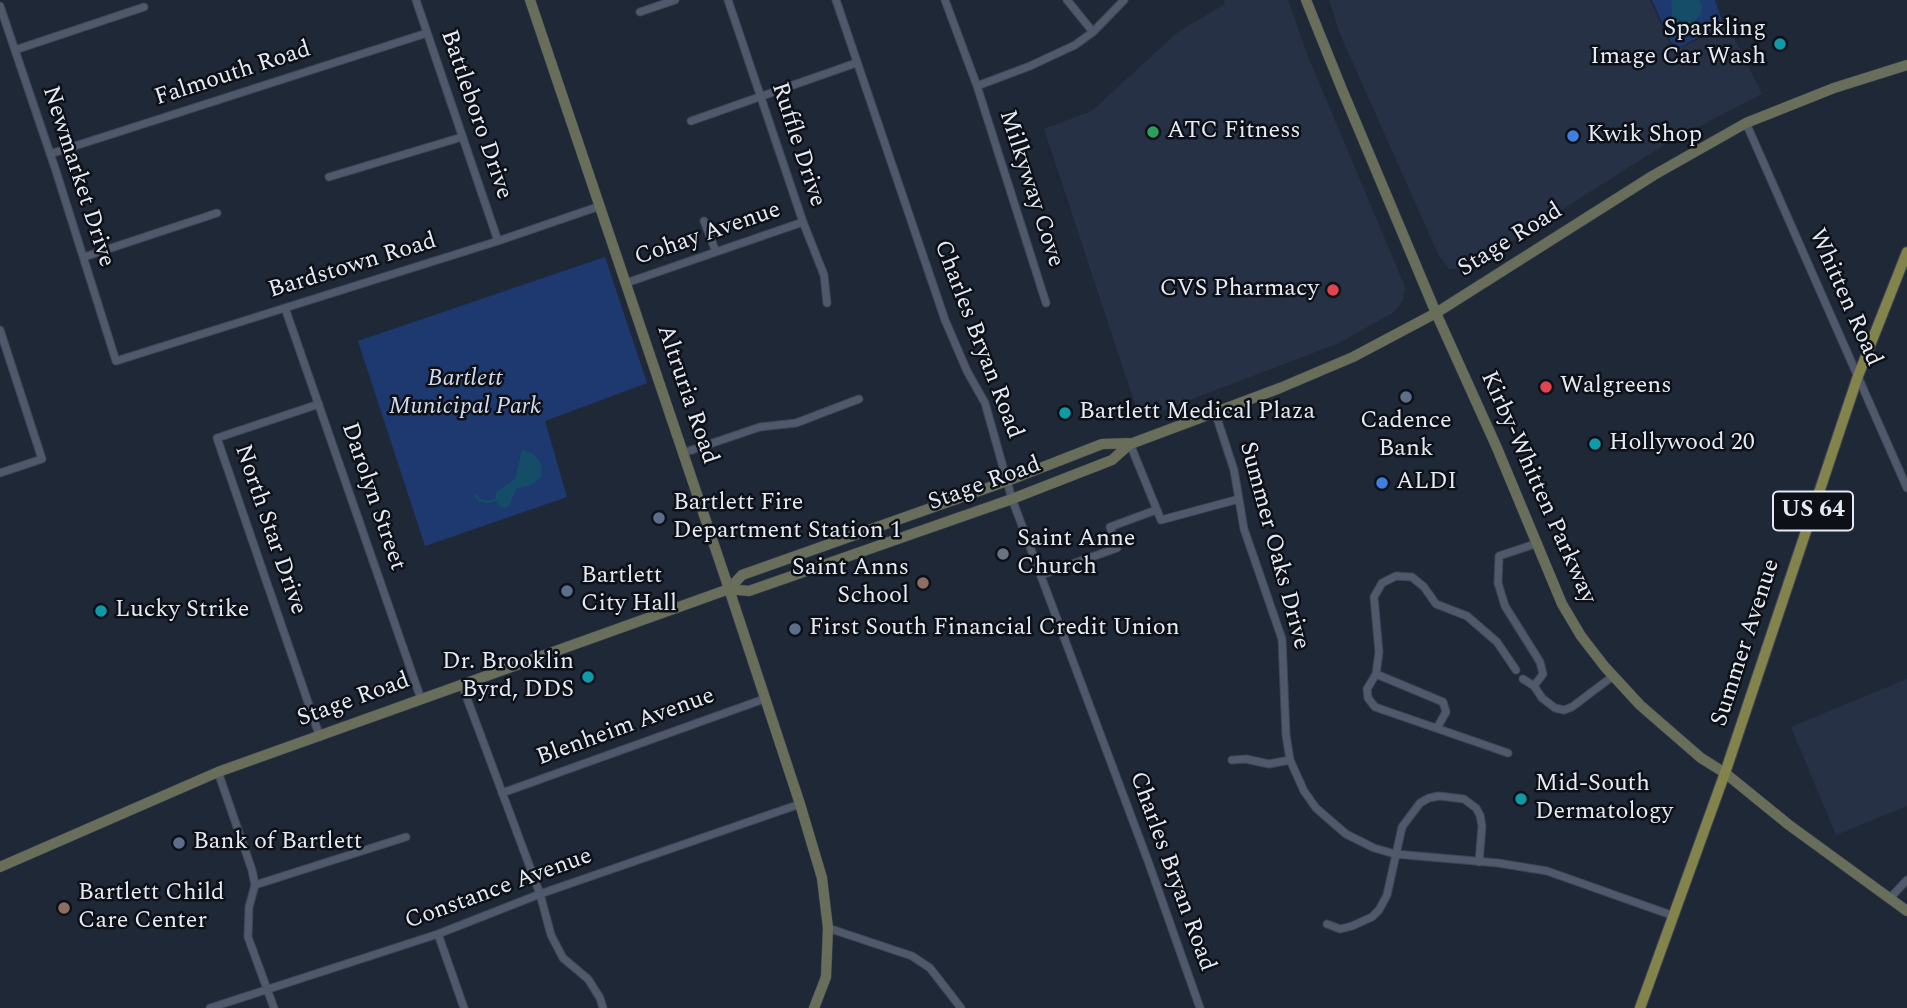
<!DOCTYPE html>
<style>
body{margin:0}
canvas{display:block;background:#1f2837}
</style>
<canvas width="1907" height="1008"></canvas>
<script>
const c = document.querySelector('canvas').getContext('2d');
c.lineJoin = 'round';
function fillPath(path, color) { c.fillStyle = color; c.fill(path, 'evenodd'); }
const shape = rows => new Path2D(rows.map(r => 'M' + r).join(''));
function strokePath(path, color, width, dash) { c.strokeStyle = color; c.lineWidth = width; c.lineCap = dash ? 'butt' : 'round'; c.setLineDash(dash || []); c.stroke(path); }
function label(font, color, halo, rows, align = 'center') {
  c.font = font + ' Spectral,serif'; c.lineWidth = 5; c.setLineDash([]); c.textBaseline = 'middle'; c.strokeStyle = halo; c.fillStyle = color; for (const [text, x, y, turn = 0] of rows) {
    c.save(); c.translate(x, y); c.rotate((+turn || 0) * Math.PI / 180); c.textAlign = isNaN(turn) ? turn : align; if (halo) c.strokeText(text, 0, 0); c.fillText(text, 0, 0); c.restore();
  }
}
fillPath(shape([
 [1224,0,1288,0,1307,54,1405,287,1403,300,1394,312,1339,343,1140,419,1044,129,1092,111,1178,32,1225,4],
 [1329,0,1650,0,1670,44,1677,49,1728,26,1762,94,1667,143,1478,263,1463,269,1449,269,1439,256,1340,34],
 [1907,679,1907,806,1836,835,1791,727]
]), '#263146');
fillPath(shape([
 [1652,0,1715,0,1723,24,1680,47,1671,42],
 [605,257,647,383,545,421,567,497,425,546,358,341]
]), '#1e3970');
fillPath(shape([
 [1671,0,1699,0,1702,5,1701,14,1688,28,1678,27,1672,16],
 [522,450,530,452,538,458,542,468,541,477,531,485,516,489,510,504,506,508,500,507,496,500,496,492,515,479]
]), '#154c67');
strokePath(shape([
 [475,495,479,500,487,502,496,500]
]), '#154c67', 2.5);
const street = shape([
 [416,0,498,241],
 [728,0,803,222,824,275,827,303],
 [836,0,945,320,967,371,985,403,1012,499,1148,861,1200,1008],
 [945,0,977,86,1046,303],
 [1067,0,1093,32],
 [0,6,56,171,116,361,498,241,600,206],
 [640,12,675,0],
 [15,50,144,7],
 [977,86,1030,66,1075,45,1093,32,1124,0],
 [691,121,856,63],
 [1746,123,1907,488],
 [50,154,427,33],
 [329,177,462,137],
 [704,221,716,252],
 [84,257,217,213],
 [626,283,803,222],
 [285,308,421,699],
 [0,330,42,459,0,473],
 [319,404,217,438,320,737],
 [1215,412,1234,470,1244,529,1282,639,1286,735,1290,760,1304,791,1316,808,1346,834,1374,848,1395,854,1498,863,1547,871,1674,916],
 [1130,444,1161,520,1239,499],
 [683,453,760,427,796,423,859,399],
 [1538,543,1499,556,1498,583,1505,606,1540,662,1543,674,1534,686,1542,698,1555,708,1564,710,1572,707,1613,676],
 [1041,575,1117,548,1110,527,1156,510],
 [1376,674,1443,702,1446,712,1437,728],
 [1523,679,1534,686],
 [462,685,540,894,551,935,563,958,588,979,600,998,603,1008],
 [1508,753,1375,707,1368,698,1367,689,1376,674,1379,652,1374,597,1382,583,1396,576,1412,577,1424,587,1436,604,1467,616,1497,642,1516,670],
 [1232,760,1246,759,1269,764,1290,760],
 [218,772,252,870,255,885,249,907,248,937,274,1008],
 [502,793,764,699],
 [255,885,406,837],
 [1891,897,1907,880],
 [1327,924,1340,929,1352,926,1372,917,1379,910,1387,895,1402,827,1420,803,1429,798,1439,796,1464,799,1476,808,1480,815,1482,826,1479,862],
 [828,928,912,956,930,968,961,1008],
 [438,934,464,1008],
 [210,1008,438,934,540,894,800,804]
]);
const secondary = shape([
 [530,0,729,589,800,804,822,878,828,928,826,977,814,1008],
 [1306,0,1341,87,1436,313,1497,448,1562,604,1581,636,1605,667,1640,705,1701,758,1725,773,1789,825,1907,911],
 [729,589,742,575,1007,481,1102,444,1133,443,1280,388,1353,357,1436,313,1654,175,1746,123,1834,88,1907,65],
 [0,867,218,772,729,589,749,591,1012,499,1112,460,1130,444]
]);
const primary = shape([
 [1640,1008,1725,773,1858,376,1907,252]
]);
strokePath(street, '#3e4552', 9);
strokePath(secondary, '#3e4552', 11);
strokePath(primary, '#3e4552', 12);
strokePath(street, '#4f596b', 7);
strokePath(secondary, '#696e5b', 10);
strokePath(primary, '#83844c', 10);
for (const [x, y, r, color] of [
 [1780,44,7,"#0f9aa8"],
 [1153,132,7,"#2e9e5b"],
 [1573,136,7,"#3f7fe0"],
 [1333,290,7,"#e0444e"],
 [1546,387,7,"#e0444e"],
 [1406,397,7,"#5c6f8a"],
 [1065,413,7,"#0f9aa8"],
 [1595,444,7,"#0f9aa8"],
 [1382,483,7,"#3f7fe0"],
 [659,518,7,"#5c6f8a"],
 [1003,554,7,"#6b7280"],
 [923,583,7,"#8d6e63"],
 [567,591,7,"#5c6f8a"],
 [101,611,7,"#0f9aa8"],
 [795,629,7,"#5c6f8a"],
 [588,677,7,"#0f9aa8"],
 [1521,799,7,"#0f9aa8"],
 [179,843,7,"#5c6f8a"],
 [64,908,7,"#8d6e63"]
]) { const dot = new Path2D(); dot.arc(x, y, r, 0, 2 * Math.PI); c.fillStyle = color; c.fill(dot); strokePath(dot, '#0d1017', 2.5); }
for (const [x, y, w] of [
 [1813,511,80]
]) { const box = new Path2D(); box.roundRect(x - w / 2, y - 19.5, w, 39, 5); c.fillStyle = '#0d1017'; c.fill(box); strokePath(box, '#e5ebf5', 2); }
label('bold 23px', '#e5ebf5', null, [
 ["US 64",1813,511]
]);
label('24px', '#e5ebf5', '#0d1017', [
 ["Sparkling",1766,30,"right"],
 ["Image Car Wash",1766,58,"right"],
 ["ATC Fitness",1167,132],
 ["Kwik Shop",1587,136],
 ["CVS Pharmacy",1319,290,"right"],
 ["Walgreens",1560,387],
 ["Bartlett Medical Plaza",1079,413],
 ["Cadence",1406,422,"center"],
 ["Bank",1406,450,"center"],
 ["Hollywood 20",1609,444],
 ["ALDI",1396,483],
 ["Bartlett Fire",673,504],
 ["Department Station 1",673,532],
 ["Saint Anne",1017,540],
 ["Church",1017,568],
 ["Saint Anns",909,569,"right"],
 ["School",909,597,"right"],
 ["Bartlett",581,577],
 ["City Hall",581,605],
 ["Lucky Strike",115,611],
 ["First South Financial Credit Union",809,629],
 ["Dr. Brooklin",574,663,"right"],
 ["Byrd, DDS",574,691,"right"],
 ["Mid-South",1535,785],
 ["Dermatology",1535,813],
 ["Bank of Bartlett",193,843],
 ["Bartlett Child",78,894],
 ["Care Center",78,922]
], 'left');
label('24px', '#e5ebf5', '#0d1017', [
 ["Falmouth Road",233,75,-18],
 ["Battleboro Drive",475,115,71],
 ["Ruffle Drive",797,145,72],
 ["Newmarket Drive",77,177,72],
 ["Milkyway Cove",1030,189,72],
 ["Cohay Avenue",708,235,-19],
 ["Stage Road",1511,241,-32],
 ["Bardstown Road",353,267,-17],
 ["Whitten Road",1844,298,66],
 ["Charles Bryan Road",977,340,69],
 ["Altruria Road",686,395,71],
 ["Stage Road",985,485,-20],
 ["Kirby-Whitten Parkway",1537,488,66],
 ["Darolyn Street",372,497,71],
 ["North Star Drive",269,530,71],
 ["Summer Oaks Drive",1273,546,75],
 ["Summer Avenue",1747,643,-72],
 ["Stage Road",354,701,-20],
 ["Blenheim Avenue",626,728,-20],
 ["Charles Bryan Road",1171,872,70],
 ["Constance Avenue",499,890,-20]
]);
label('italic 24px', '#d1dbef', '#0d1017', [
 ["Bartlett",465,380],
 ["Municipal Park",465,408]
]);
</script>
